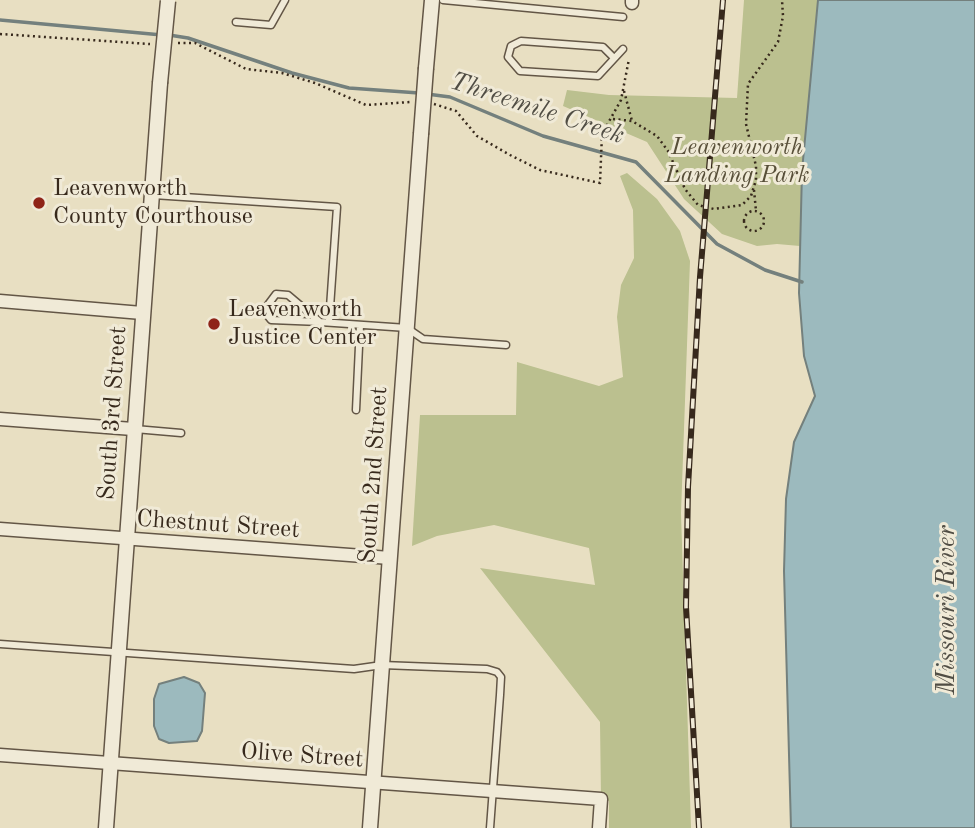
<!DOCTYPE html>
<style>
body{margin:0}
canvas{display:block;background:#e8dfc2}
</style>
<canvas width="975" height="828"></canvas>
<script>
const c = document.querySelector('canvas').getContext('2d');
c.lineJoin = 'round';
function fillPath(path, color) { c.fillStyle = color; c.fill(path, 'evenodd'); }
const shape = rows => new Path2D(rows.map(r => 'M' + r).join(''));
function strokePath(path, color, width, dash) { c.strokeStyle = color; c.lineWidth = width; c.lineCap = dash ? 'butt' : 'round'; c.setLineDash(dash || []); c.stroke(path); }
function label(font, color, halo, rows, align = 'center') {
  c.font = font + ' "Old Standard TT",serif'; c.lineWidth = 6; c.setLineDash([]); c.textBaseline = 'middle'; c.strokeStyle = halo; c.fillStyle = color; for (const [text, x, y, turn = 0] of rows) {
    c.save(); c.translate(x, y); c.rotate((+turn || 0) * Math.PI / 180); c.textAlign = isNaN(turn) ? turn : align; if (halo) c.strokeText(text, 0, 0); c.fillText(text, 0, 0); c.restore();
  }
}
fillPath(shape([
 [744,0,818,0,802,171,800,246,777,244,757,246,722,234,684,199,647,142,563,106,567,90,609,95,737,98],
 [627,173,657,199,680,231,690,261,681,513,691,828,609,828,609,801,601,799,600,722,480,568,595,585,589,548,494,525,437,536,412,546,420,415,516,415,517,362,599,386,623,377,617,317,621,285,634,258,633,210,620,176]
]), '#bbc08f');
const water = shape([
 [818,0,975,0,975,828,791,828,784,571,786,499,794,442,815,396,804,356,799,293,802,171,818,0],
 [184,677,199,683,205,693,202,731,197,741,169,743,159,739,154,726,154,699,159,684,184,677]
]);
fillPath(water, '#9cbabe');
strokePath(water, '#74807d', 2);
strokePath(shape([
 [0,20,162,35],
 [169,35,188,38,292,73,349,88,419,93],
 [427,94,450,97,543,136,636,162,717,244,765,270,802,282]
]), '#74807d', 3.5);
const service = shape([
 [443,0,623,17],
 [236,22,271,25,285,0],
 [613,57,603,47,521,41,511,46,508,57,520,71,598,76,623,49],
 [153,195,337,207,329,322],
 [320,322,271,320,267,315,267,306,276,294,288,295,320,322,407,328,423,339,506,345],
 [356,410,360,325],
 [135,429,181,433],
 [0,644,354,669,382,665,487,669,497,672,501,677,500,695,490,828]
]);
const minor = shape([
 [632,3,632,0],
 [0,301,142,313],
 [0,419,133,429],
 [0,529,390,558],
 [0,755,601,799,599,828]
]);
const tertiary = shape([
 [426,68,432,0],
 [106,828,160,83],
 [370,828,421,134]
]);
strokePath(service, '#635646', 9);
strokePath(minor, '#635646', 15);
strokePath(tertiary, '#635646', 17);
strokePath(shape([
 [0,34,150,44],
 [178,43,195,43,246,69,282,73,315,83,366,105,410,102],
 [624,91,632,121],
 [434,104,456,111,477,136,510,155,540,170,600,183,602,134,621,100,629,59],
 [613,119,632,121,657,136,668,151,685,189,698,205,714,209,742,205,751,196,756,180,756,166,746,124,748,84,778,42,783,16,782,0],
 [754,190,756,211],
 '744 221a10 10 0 1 1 20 0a10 10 0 1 1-20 0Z'
]), '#37291c', 2.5, [2, 3.5]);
strokePath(service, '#f0ead7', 6);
strokePath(minor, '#f0ead7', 12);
strokePath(tertiary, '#f0ead7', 14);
const rail = shape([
 [699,828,686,607,688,487,700,277,723,0]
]);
strokePath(rail, '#37291c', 6);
strokePath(rail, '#f0ead7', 3.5, [10]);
const tertiaryBridge = shape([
 [160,83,168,1],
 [421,134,426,68]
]);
strokePath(tertiaryBridge, '#635646', 17, []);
strokePath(tertiaryBridge, '#f0ead7', 14);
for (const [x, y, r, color] of [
 [39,203,7,"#8f2418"],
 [214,324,7,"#8f2418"]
]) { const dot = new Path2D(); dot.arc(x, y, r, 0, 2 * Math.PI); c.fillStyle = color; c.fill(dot); strokePath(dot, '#f0ead7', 2.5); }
label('italic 24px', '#584f39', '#f0ead7', [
 ["Leavenworth",737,148],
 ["Landing Park",737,176]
]);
label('24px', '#37291c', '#f0ead7', [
 ["Leavenworth",53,189],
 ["County Courthouse",53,217],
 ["Leavenworth",228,310],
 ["Justice Center",228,338]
], 'left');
label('24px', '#37291c', '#f0ead7', [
 ["South 3rd Street",113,413,-86],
 ["South 2nd Street",374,475,-86],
 ["Chestnut Street",218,525,4],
 ["Olive Street",302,756,4]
]);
label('italic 26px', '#504d44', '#f0ead7', [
 ["Threemile Creek",537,109,18],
 ["Missouri River",947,610,-90]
]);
</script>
